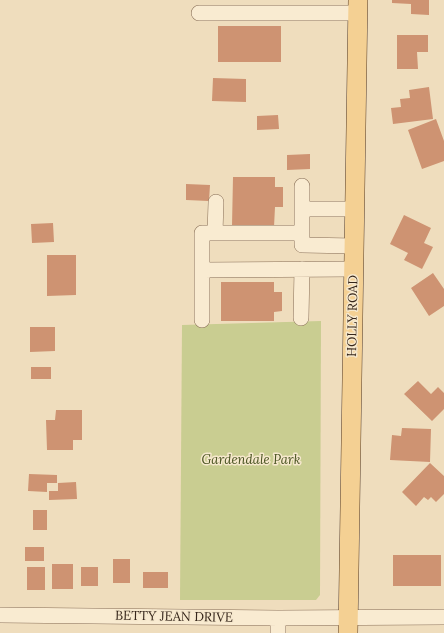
<!DOCTYPE html>
<style>
body{margin:0}
canvas{display:block;background:#efddbd}
</style>
<canvas width="444" height="633"></canvas>
<script>
const c = document.querySelector('canvas').getContext('2d');
c.lineJoin = 'round';
function fillPath(path, color) { c.fillStyle = color; c.fill(path, 'evenodd'); }
const shape = rows => new Path2D(rows.map(r => 'M' + r).join(''));
function strokePath(path, color, width, dash) { c.strokeStyle = color; c.lineWidth = width; c.lineCap = dash ? 'butt' : 'round'; c.setLineDash(dash || []); c.stroke(path); }
function label(font, color, halo, rows, align = 'center') {
  c.font = font + ' Lora,serif'; c.lineWidth = 3; c.setLineDash([]); c.textBaseline = 'middle'; c.strokeStyle = halo; c.fillStyle = color; for (const [text, x, y, turn = 0] of rows) {
    c.save(); c.translate(x, y); c.rotate((+turn || 0) * Math.PI / 180); c.textAlign = isNaN(turn) ? turn : align; if (halo) c.strokeText(text, 0, 0); c.fillText(text, 0, 0); c.restore();
  }
}
fillPath(shape([
 [321,321,320,595,316,600,180,600,182,325]
]), '#c9cd91');
fillPath(shape([
 [392,0,429,0,429,15,411,14,411,4,392,3],
 [218,26,281,26,281,62,218,62],
 [397,35,428,35,428,52,417,52,418,69,397,69],
 [213,78,246,79,246,102,212,101],
 [429,87,433,119,393,124,391,108,401,107,400,99,410,98,409,90],
 [278,115,279,129,257,130,257,116],
 [436,119,444,141,444,161,422,169,408,130],
 [310,154,310,169,287,170,287,155],
 [233,177,275,177,275,187,283,187,283,207,275,207,274,227,232,226],
 [186,184,210,185,209,201,186,200],
 [404,215,431,228,424,243,433,247,422,269,404,260,408,253,390,244],
 [53,223,54,242,32,243,31,224],
 [47,255,76,255,76,295,47,296],
 [433,273,444,289,444,306,429,316,411,288],
 [221,282,274,282,274,292,282,292,282,311,274,312,274,321,221,321],
 [30,327,55,327,55,351,30,352],
 [31,367,51,367,51,379,31,379],
 [418,381,431,394,438,387,444,393,444,409,432,421,404,394],
 [56,410,82,410,82,440,73,440,73,450,47,450,46,420,55,420],
 [402,428,431,429,430,462,390,460,392,435,401,436],
 [430,463,444,476,444,494,436,502,431,497,428,500,424,497,416,506,402,492],
 [29,474,57,475,57,483,47,483,47,492,28,491],
 [76,482,77,499,49,500,49,491,58,491,58,483],
 [33,510,47,510,47,530,33,530],
 [25,547,44,547,44,561,25,561],
 [393,555,441,555,441,586,393,586],
 [113,559,130,559,130,583,113,583],
 [52,564,73,564,73,589,52,589],
 [27,567,45,567,45,590,27,590],
 [81,567,98,567,98,586,81,586],
 [143,572,168,572,168,588,143,588]
]), '#ce9372');
const minor = shape([
 [199,13,358,13],
 [302,209,302,186],
 [215,233,216,202],
 [354,246,302,245,302,209,355,209],
 [202,270,202,233,302,233],
 [301,318,302,269],
 [202,320,202,270,354,269],
 [0,615,278,618,444,617],
 [278,618,278,633]
]);
const major = shape([
 [348,633,358,0]
]);
strokePath(minor, '#876d56', 16);
strokePath(major, '#543c2b', 20);
strokePath(minor, '#f9ebd1', 15);
strokePath(major, '#f4d093', 19);
label('13px', '#36261b', '#f6e8cd', [
 ["HOLLY ROAD",353,316,-89],
 ["BETTY JEAN DRIVE",174,617,1]
]);
label('italic 13px', '#495321', '#f6e8cd', [
 ["Gardendale Park",251,460]
]);
</script>
